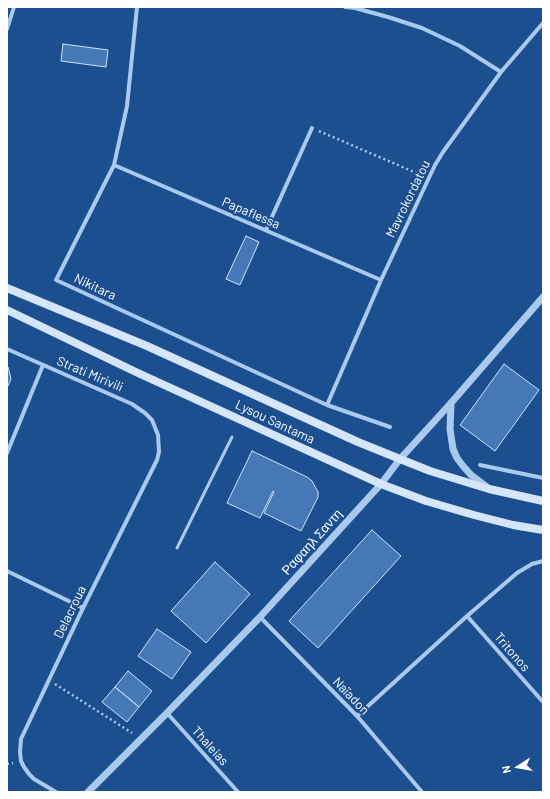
<!DOCTYPE html>
<meta charset="utf-8">
<style>
body{margin:0}
#map{position:relative;width:550px;height:799px;overflow:hidden;background:#1b4f8f;font-family:Barlow,sans-serif}
canvas{display:block}
.frame{position:absolute;inset:0;border:8px solid #fff;pointer-events:none}
.north{position:absolute;left:498px;top:747px;width:40px;height:40px;-webkit-text-stroke:3px #1b4f8f;paint-order:stroke;rotate:258deg;font-size:11px;font-weight:700;line-height:16px;text-align:center;color:#fff}
.north::after{content:'';display:block;margin:auto;width:14px;height:18px;background:#fff;clip-path:polygon(50% 0,100% 100%,50% 72%,0 100%)}
</style>
<div id="map">
<canvas width="550" height="799"></canvas>
<div class="frame"></div>
<div class="north">N</div>
</div>
<script>
const c = document.querySelector('canvas').getContext('2d');
c.lineJoin = 'round';
function fillPath(path, color) { c.fillStyle = color; c.fill(path, 'evenodd'); }
const shape = rows => new Path2D(rows.map(r => 'M' + r).join(''));
function strokePath(path, color, width, dash) { c.strokeStyle = color; c.lineWidth = width; c.lineCap = dash ? 'butt' : 'round'; c.setLineDash(dash || []); c.stroke(path); }
function label(font, color, halo, rows, align = 'center') {
  c.font = font + ' Barlow,sans-serif'; c.lineWidth = 4; c.setLineDash([]); c.textBaseline = 'middle'; c.strokeStyle = halo; c.fillStyle = color; for (const [text, x, y, turn = 0] of rows) {
    c.save(); c.translate(x, y); c.rotate((+turn || 0) * Math.PI / 180); c.textAlign = isNaN(turn) ? turn : align; if (halo) c.strokeText(text, 0, 0); c.fillText(text, 0, 0); c.restore();
  }
}
const building = shape([
 [63,44,108,50,106,67,61,61,63,44],
 [246,236,259,242,240,285,226,279,246,236],
 [504,364,539,390,495,451,460,425,504,364],
 [7,367,8,367,11,379,7,388,7,367],
 [252,451,307,477,312,481,318,492,318,497,301,531,264,513,274,492,273,491,260,518,227,503,252,451],
 [372,530,401,556,318,648,289,621,372,530],
 [215,562,250,594,206,643,171,611,215,562],
 [157,629,191,652,172,679,138,656,157,629],
 [128,671,152,691,139,707,115,687,128,671],
 [115,687,139,707,127,722,102,702,115,687]
]);
fillPath(building, '#4478b7');
strokePath(building, '#cfe3fa', 1);
strokePath(shape([
 [319,131,421,175],
 [55,684,132,733],
 [7,764,13,763]
]), '#a9c9ee', 2.5, [2, 3]);
strokePath(shape([
 [177,548,232,437]
]), '#a9c9ee', 3);
strokePath(shape([
 [137,7,127,106,114,165,56,280,327,405,390,427],
 [345,7,355,8,388,17,422,28,460,46,501,72],
 [7,29,14,7],
 [114,165,381,280],
 [266,230,312,128],
 [7,349,132,404,145,413,152,420,158,435,159,452,157,460,83,608,21,739,20,752,21,761,24,767,29,774,34,779,56,792],
 [327,405,381,280,435,165,443,152,501,72,543,23],
 [7,453,43,365],
 [480,465,543,478],
 [7,571,83,608],
 [467,616,543,702],
 [260,617,357,716,422,792],
 [167,713,238,792],
 [357,716,467,616,517,573,532,564,543,561]
]), '#a9c9ee', 4);
strokePath(shape([
 [451,403,450,429,453,449,457,458,463,466,471,475,487,487],
 [88,792,167,713,260,617,381,484,400,459,451,403,543,297]
]), '#a9c9ee', 7);
strokePath(shape([
 [7,288,147,346,358,442,400,459,430,471,489,489,543,501],
 [7,310,138,373,381,484,426,501,474,515,513,525,543,530]
]), '#d6e6fa', 8);
label('13px', '#fff', '#1b4f8f', [
 ["Mavrokordatou",408,199,-64],
 ["Papaflessa",251,213,23],
 ["Nikitara",95,287,25],
 ["Strati Mirivili",90,374,23],
 ["Lysou Santama",275,422,25],
 ["Ραφαηλ Σαντη",312,542,-48],
 ["Delacroua",70,612,-64],
 ["Tritonos",512,652,49],
 ["Naïadon",351,696,46],
 ["Thaleias",210,746,48]
]);
</script>
